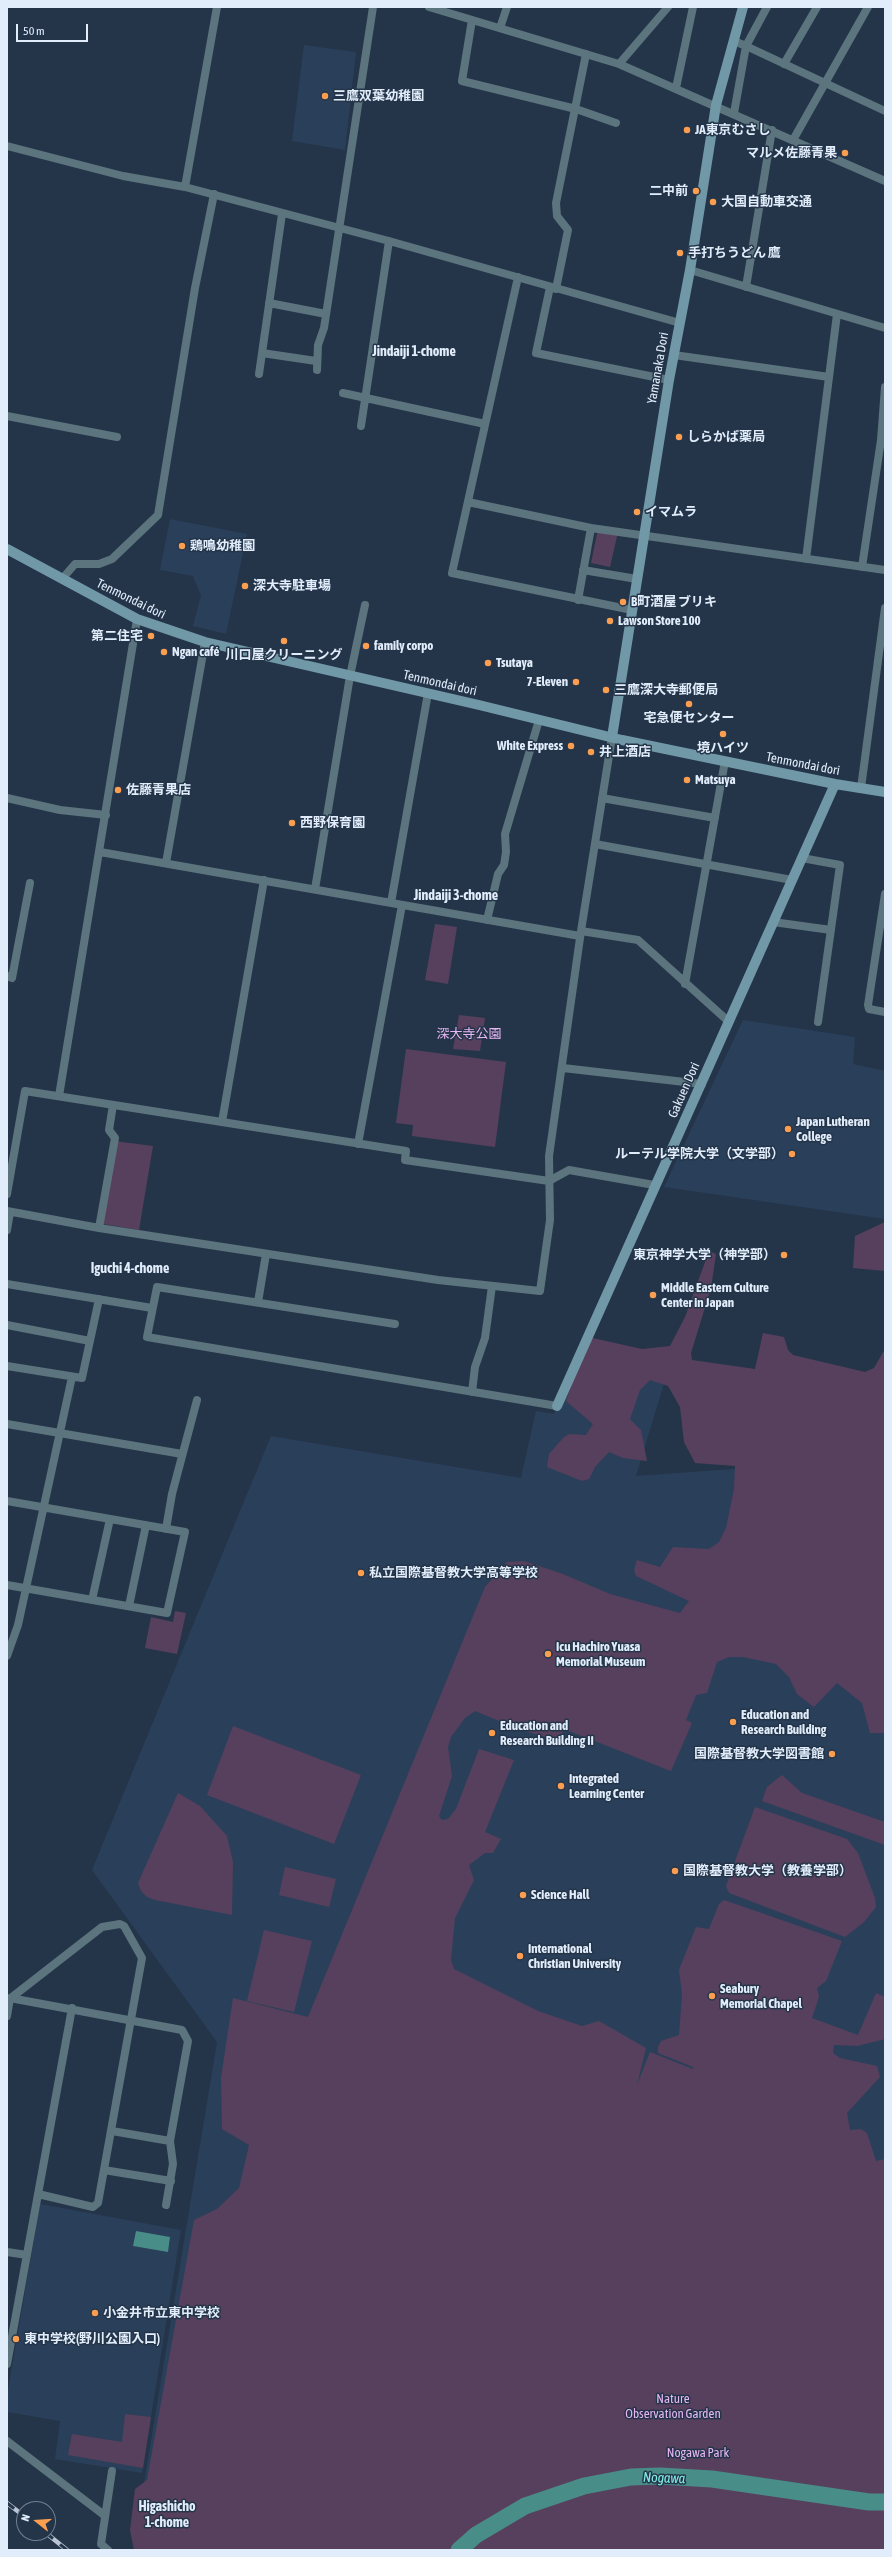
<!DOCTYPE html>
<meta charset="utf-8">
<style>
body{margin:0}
#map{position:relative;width:892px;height:2557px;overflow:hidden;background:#24354a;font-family:"Asap Condensed",sans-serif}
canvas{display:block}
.frame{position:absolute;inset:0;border:8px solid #e2edfb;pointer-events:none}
.north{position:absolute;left:16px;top:2501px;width:40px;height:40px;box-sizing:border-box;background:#24354a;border:1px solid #707f91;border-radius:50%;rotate:287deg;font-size:11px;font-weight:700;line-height:16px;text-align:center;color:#e2edfb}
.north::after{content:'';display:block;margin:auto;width:14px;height:18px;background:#fb9e50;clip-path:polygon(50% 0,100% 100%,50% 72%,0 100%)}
.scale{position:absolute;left:16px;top:24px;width:72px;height:18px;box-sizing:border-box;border:2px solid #e2edfb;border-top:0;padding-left:5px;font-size:12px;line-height:14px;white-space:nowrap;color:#e2edfb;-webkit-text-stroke:3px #24354a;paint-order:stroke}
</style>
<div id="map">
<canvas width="892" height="2557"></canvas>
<div class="frame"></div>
<div class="north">N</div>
<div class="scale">50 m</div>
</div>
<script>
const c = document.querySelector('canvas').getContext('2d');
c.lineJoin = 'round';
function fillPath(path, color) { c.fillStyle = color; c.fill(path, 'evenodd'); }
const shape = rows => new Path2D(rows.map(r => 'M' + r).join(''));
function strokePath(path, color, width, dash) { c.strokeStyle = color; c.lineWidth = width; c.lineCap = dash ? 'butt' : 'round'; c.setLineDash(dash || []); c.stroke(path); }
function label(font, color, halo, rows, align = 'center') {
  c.font = font + ' "Asap Condensed","Noto Sans JP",sans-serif'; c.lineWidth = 3; c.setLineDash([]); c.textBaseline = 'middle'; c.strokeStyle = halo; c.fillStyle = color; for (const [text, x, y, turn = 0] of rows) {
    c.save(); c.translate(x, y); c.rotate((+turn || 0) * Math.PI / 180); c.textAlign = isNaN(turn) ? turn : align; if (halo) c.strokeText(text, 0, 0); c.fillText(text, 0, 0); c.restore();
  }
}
fillPath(shape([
 [304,45,356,52,345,150,292,141],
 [170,519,247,534,226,634,193,626,201,595,193,576,160,570],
 [743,1020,855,1037,853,1064,885,1071,885,1219,664,1187],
 [586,1343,672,1357,636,1476,885,1458,885,2253,320,2550,133,2550,217,2042,92,1870,271,1436,521,1478,536,1411,554,1414],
 [40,2204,181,2230,142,2473,55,2459,60,2421,7,2412,7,2396]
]), '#2a3f59');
fillPath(shape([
 [598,529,618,532,610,567,591,563],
 [435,924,457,927,448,984,425,980],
 [459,1015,485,1018,480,1051,453,1049],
 [406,1049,506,1062,495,1147,412,1136,413,1125,396,1123],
 [114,1141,153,1146,139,1230,103,1224],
 [885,1222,885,1271,853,1268,855,1236],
 [709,1251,716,1254,711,1288,691,1353,692,1360,755,1369,763,1333,784,1337,788,1350,793,1355,865,1372,874,1368,885,1349,885,1733,870,1733,862,1703,837,1683,814,1707,797,1694,789,1677,776,1664,743,1657,729,1657,717,1662,707,1693,696,1695,686,1720,692,1723,671,1771,569,1731,563,1731,559,1741,518,1729,475,1711,465,1718,451,1737,448,1747,452,1776,439,1816,442,1820,448,1819,456,1809,479,1749,514,1760,485,1832,501,1839,493,1853,485,1853,469,1865,474,1880,455,1918,451,1960,454,1969,538,2011,582,2026,599,2021,646,2048,637,2085,650,2052,693,2069,693,2067,658,2053,658,2047,661,2041,679,2035,682,1994,679,1970,696,1927,709,1929,719,1904,724,1900,842,1941,826,1981,817,1988,819,1997,812,2018,858,2035,876,1993,885,1997,885,2039,857,2046,834,2045,833,2053,840,2058,877,2066,880,2077,847,2113,850,2130,861,2129,867,2133,876,2161,885,2159,885,2550,134,2550,130,2530,135,2489,147,2480,194,2220,217,2209,239,2188,249,2145,222,2129,221,2078,233,1998,308,2017,485,1587,507,1562,524,1561,563,1574,610,1594,680,1613,689,1601,636,1576,634,1570,637,1560,660,1567,673,1547,709,1549,719,1542,726,1528,734,1489,735,1466,695,1463,684,1442,680,1407,668,1386,650,1380,640,1390,630,1419,641,1430,647,1461,623,1458,609,1452,595,1467,589,1479,582,1481,547,1467,549,1454,563,1438,569,1434,586,1435,593,1424,566,1401,588,1337,642,1349,670,1346,685,1317],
 [175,1611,186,1613,177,1654,145,1648,151,1617,173,1622],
 [233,1726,361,1775,334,1844,207,1795],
 [782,1775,802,1793,885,1822,885,1845,762,1801,767,1787],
 [178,1793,200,1806,227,1836,233,1862,232,1915,155,1900,147,1897,141,1891,138,1883],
 [755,1807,847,1839,858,1853,875,1898,876,1907,864,1922,845,1937,729,1893,726,1886],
 [285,1867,336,1879,329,1907,279,1895],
 [264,1930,312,1941,294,2012,247,2001],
 [125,2414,151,2417,143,2468,68,2455,72,2434,122,2442]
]), '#57405d');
fillPath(shape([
 [136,2231,170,2237,168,2252,133,2246]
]), '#488d87');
strokePath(shape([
 [459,2550,476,2535,525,2506,584,2486,631,2477,660,2476,712,2479,869,2502,885,2502]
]), '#488d87', 17);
strokePath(shape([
 [429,7,619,64,885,181],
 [472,20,462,81,576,109,616,123],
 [500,28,507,7],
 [734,41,746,46,767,7],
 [619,64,668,7],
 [784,64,817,7],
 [676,88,693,7],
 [734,113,746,46,885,111],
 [793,140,868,7],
 [7,146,123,176,185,187,389,241,680,323],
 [185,187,217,7],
 [690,270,885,328],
 [518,277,452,573,632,610],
 [550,287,536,353,669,380],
 [746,287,772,130],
 [556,289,568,230,557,216,556,203,586,54],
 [269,303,326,314],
 [262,353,316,361],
 [674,355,829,377],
 [317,370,318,345,324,328,373,7],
 [259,374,282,214],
 [343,393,485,424],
 [7,416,117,437],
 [361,426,389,241],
 [468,502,591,528,885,570],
 [806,559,837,314],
 [862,567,881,440,885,387],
 [583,570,637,579],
 [62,579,75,564,99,564,112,559,158,515,195,288,214,194],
 [578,600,591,528],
 [861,788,885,608],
 [7,798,60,810,106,815],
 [602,798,715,818],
 [595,844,792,880],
 [100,852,580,936],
 [802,858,840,865,818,1022],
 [166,863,205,642],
 [315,889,350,676,365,605],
 [885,894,868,1005,869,1009,885,1012],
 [391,903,428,693],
 [487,920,498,874,504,865,506,852,505,834,539,720],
 [773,922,831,930],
 [581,931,638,940,728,1021],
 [7,976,12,978,30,883],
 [685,984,725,761],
 [563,1068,702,1084],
 [59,1096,137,619],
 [222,1122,264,880],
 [358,1144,402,905],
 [7,1194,25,1091,406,1151,405,1160,549,1181,569,1170,654,1185],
 [7,1211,99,1228,438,1280,540,1291,550,1220,549,1156,581,931,612,737],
 [99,1228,115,1138,109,1130,113,1105],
 [7,1230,10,1212],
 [7,1284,152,1308],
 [258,1302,266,1254],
 [395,1324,157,1287,147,1337,557,1406],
 [7,1325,90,1341],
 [7,1366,82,1378,99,1299],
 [472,1392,475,1367,485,1338,492,1286],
 [7,1424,182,1454],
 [7,1501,185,1532,167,1613,7,1585],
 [166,1529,172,1494,197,1400],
 [92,1600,110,1519],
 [129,1606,146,1525],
 [7,1656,18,1625,72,1377],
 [7,2001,102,1927,120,1924,124,1926,142,1958,98,2203,93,2207,38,2194],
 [7,2016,10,1998,182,2030,188,2041,170,2141,112,2131],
 [104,2170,171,2181],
 [166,2205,173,2164,170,2141],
 [7,2252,27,2255],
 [7,2364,72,2008],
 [7,2441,104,2515],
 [108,2550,101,2544,112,2471]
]), '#5c747d', 8);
strokePath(shape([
 [7,549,137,619,205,642,479,705,622,740,835,784,885,792],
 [612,737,669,380,690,270,716,105,743,7],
 [557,1406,835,784]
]), '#7198a6', 10);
const rail = shape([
 [7,2503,24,2516],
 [46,2533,67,2550]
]);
strokePath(rail, '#b8c4d4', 4.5);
strokePath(rail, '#24354a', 3, [9]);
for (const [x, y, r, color] of [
 [325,96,4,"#fb9e50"],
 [687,130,4,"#fb9e50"],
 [845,153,4,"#fb9e50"],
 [696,191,4,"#fb9e50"],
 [713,202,4,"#fb9e50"],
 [680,253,4,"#fb9e50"],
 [679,437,4,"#fb9e50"],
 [637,512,4,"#fb9e50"],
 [182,546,4,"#fb9e50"],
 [245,586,4,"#fb9e50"],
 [623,602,4,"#fb9e50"],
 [610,621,4,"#fb9e50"],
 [151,636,4,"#fb9e50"],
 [284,641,4,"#fb9e50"],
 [366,646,4,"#fb9e50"],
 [164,652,4,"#fb9e50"],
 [488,663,4,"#fb9e50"],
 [576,682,4,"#fb9e50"],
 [606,690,4,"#fb9e50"],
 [689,704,4,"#fb9e50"],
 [723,734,4,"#fb9e50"],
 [571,746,4,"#fb9e50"],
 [591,752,4,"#fb9e50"],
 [687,780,4,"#fb9e50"],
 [118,790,4,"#fb9e50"],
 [292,823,4,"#fb9e50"],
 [788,1129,4,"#fb9e50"],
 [792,1154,4,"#fb9e50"],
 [784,1255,4,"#fb9e50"],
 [653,1295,4,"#fb9e50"],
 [361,1573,4,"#fb9e50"],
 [548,1654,4,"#fb9e50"],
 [733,1722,4,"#fb9e50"],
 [492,1733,4,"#fb9e50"],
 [832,1754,4,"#fb9e50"],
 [561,1786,4,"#fb9e50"],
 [675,1871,4,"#fb9e50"],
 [523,1895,4,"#fb9e50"],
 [520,1956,4,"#fb9e50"],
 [712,1996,4,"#fb9e50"],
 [95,2313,4,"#fb9e50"],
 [16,2339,4,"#fb9e50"]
]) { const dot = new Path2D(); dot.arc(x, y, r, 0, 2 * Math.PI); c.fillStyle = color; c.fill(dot); strokePath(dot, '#24354a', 1.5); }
label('bold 13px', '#e2edfb', '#24354a', [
 ["三鷹双葉幼稚園",333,96],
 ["JA東京むさし",695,130],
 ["マルメ佐藤青果",837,153,"right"],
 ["二中前",688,191,"right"],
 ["大国自動車交通",721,202],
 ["手打ちうどん 鷹",688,253],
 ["しらかば薬局",687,437],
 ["イマムラ",645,512],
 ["鶏鳴幼稚園",190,546],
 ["深大寺駐車場",253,586],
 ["B町酒屋 ブリキ",631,602],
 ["Lawson Store 100",618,621],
 ["第二住宅",143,636,"right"],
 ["family corpo",374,646],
 ["Ngan café",172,652],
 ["川口屋クリーニング",284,655,"center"],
 ["Tsutaya",496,663],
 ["7-Eleven",568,682,"right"],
 ["三鷹深大寺郵便局",614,690],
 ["宅急便センター",689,718,"center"],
 ["White Express",563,746,"right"],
 ["境ハイツ",723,748,"center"],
 ["井上酒店",599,752],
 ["Matsuya",695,780],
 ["佐藤青果店",126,790],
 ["西野保育園",300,823],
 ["Japan Lutheran",796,1122],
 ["College",796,1137],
 ["ルーテル学院大学（文学部）",784,1154,"right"],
 ["東京神学大学（神学部）",776,1255,"right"],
 ["Middle Eastern Culture",661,1288],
 ["Center in Japan",661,1303],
 ["私立国際基督教大学高等学校",369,1573],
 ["Icu Hachiro Yuasa",556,1647],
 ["Memorial Museum",556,1662],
 ["Education and",741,1715],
 ["Research Building",741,1730],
 ["Education and",500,1726],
 ["Research Building II",500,1741],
 ["国際基督教大学図書館",824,1754,"right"],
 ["Integrated",569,1779],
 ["Learning Center",569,1794],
 ["国際基督教大学（教養学部）",683,1871],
 ["Science Hall",531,1895],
 ["International",528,1949],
 ["Christian University",528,1964],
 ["Seabury",720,1989],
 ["Memorial Chapel",720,2004],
 ["小金井市立東中学校",103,2313],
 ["東中学校(野川公園入口)",24,2339]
], 'left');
label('13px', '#e2edfb', '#24354a', [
 ["Yamanaka Dori",658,368,-80],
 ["Tenmondai dori",131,599,26],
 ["Tenmondai dori",440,683,13],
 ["Tenmondai dori",803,764,11],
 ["Gakuen Dori",684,1090,-66]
]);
label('13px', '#e8b6f4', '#24354a', [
 ["深大寺公園",469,1034],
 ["Nature",673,2399],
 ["Observation Garden",673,2414],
 ["Nogawa Park",698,2453]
]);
label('bold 14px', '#e2edfb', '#24354a', [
 ["Jindaiji 1-chome",414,352],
 ["Jindaiji 3-chome",456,896],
 ["Iguchi 4-chome",130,1269],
 ["Higashicho",167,2507],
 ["1-chome",167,2523]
]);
label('italic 14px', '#84eee5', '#24354a', [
 ["Nogawa",664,2478,2]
]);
</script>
